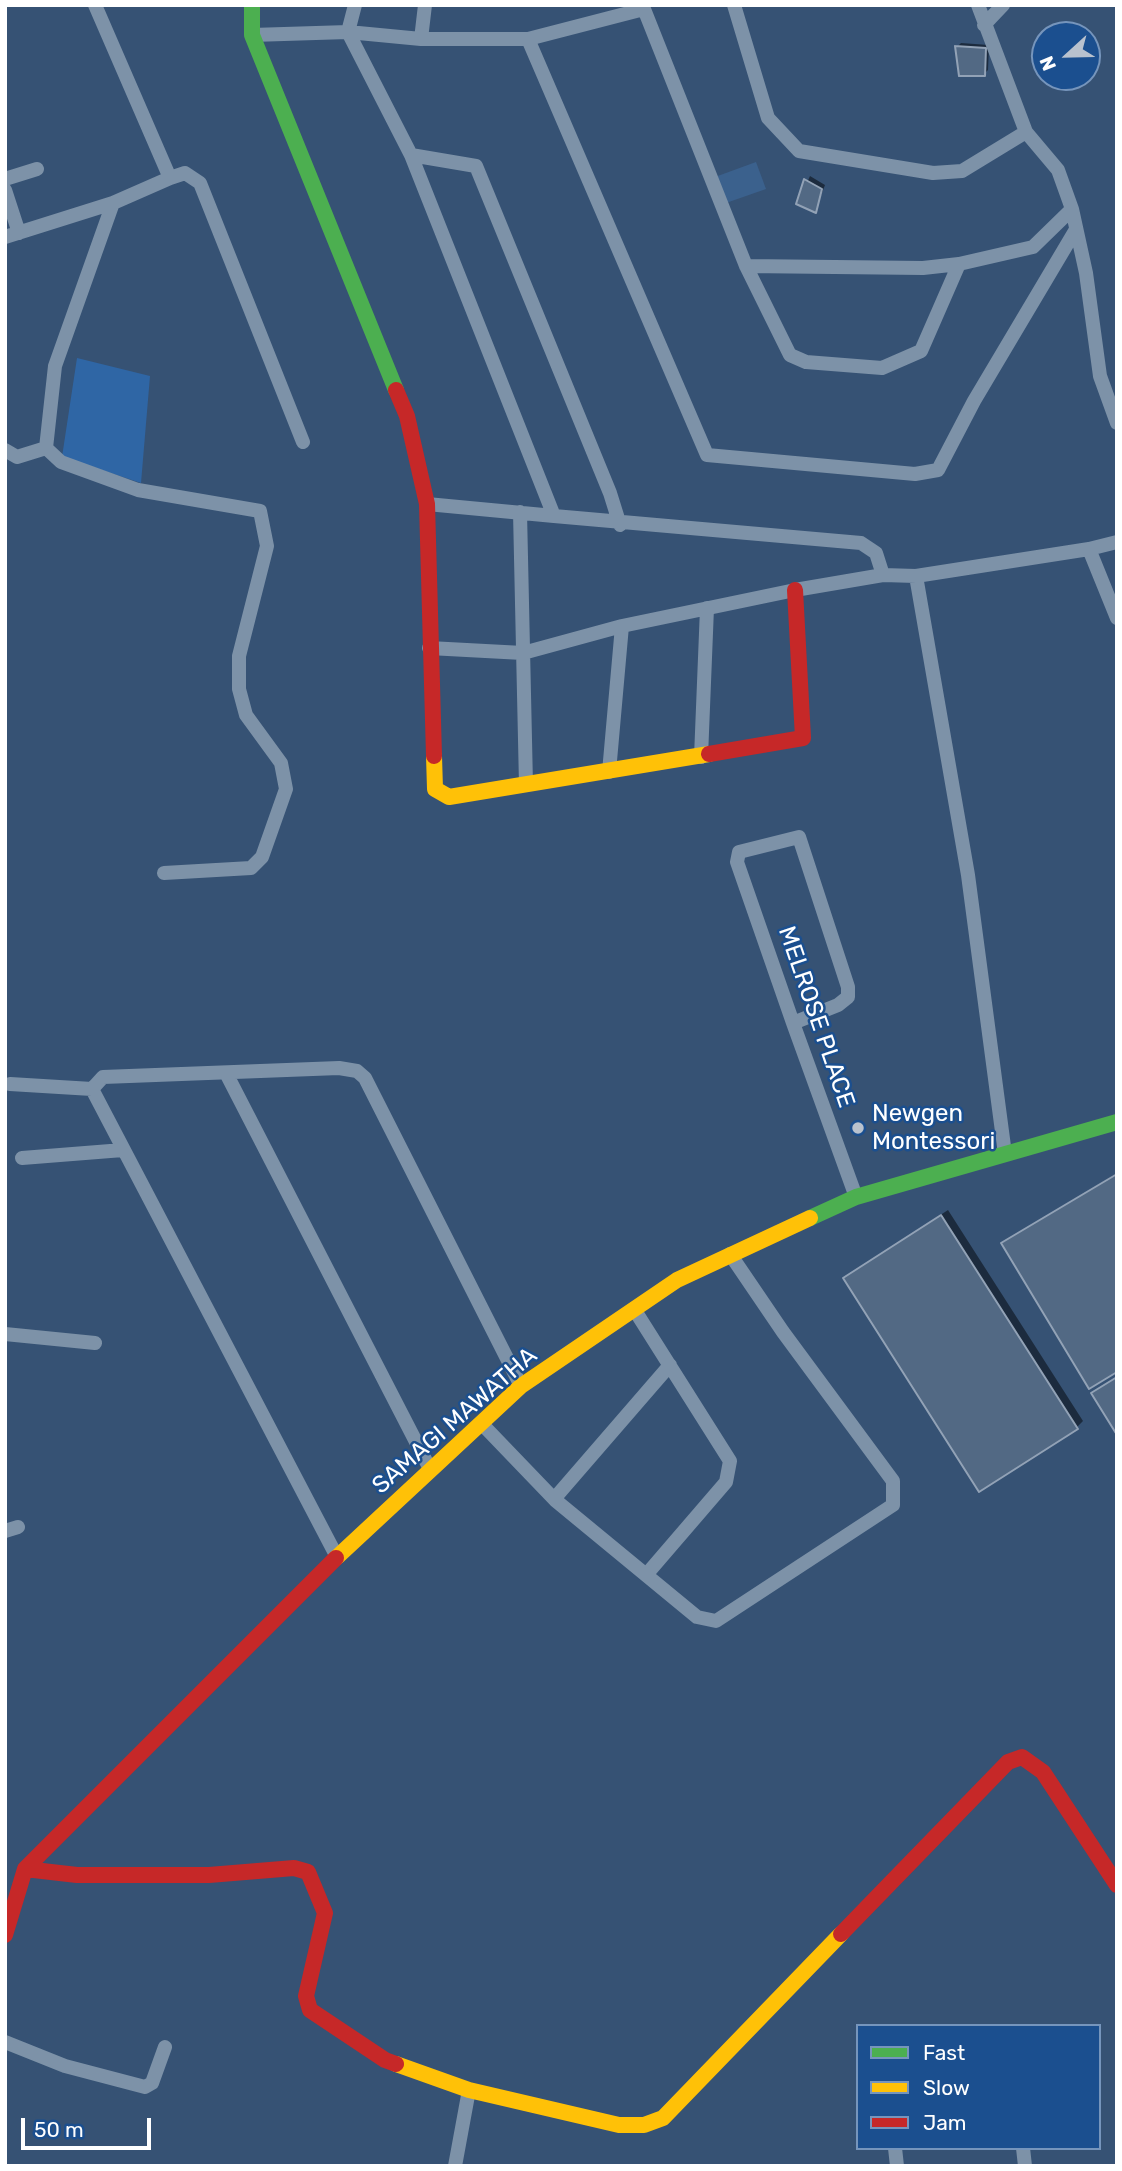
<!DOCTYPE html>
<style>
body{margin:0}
#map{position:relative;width:1122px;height:2171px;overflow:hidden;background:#365274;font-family:Rubik,sans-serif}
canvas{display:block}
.frame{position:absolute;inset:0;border:7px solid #fff;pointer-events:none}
.legend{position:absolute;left:856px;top:2024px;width:245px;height:126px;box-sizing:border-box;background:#1b4f8f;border:2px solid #7695bc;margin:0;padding:9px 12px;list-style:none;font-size:21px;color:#fff}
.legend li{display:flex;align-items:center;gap:14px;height:35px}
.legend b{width:35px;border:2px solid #7695bc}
.north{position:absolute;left:1031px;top:21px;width:70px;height:70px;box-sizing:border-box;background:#1b4f8f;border:2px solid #7695bc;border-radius:50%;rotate:248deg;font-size:19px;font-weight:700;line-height:28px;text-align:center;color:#fff}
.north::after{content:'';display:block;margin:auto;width:24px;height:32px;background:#b9c2ce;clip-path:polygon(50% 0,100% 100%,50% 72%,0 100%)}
.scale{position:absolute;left:21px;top:2118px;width:130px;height:32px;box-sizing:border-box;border:4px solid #fff;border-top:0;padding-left:9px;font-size:21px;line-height:24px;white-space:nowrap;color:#fff;-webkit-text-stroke:5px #1b4f8f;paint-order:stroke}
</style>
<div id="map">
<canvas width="1122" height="2171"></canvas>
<div class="frame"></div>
<ul class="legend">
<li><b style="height:9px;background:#4caf50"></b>Fast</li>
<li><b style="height:9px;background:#ffc107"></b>Slow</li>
<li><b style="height:9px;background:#c62828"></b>Jam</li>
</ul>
<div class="north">N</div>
<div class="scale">50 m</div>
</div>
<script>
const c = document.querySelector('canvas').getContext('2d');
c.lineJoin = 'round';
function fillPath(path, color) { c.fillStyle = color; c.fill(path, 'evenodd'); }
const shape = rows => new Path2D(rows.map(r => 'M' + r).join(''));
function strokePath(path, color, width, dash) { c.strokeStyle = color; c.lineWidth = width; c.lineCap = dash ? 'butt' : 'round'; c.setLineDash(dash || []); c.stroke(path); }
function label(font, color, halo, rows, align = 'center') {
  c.font = font + ' Rubik,sans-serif'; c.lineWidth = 5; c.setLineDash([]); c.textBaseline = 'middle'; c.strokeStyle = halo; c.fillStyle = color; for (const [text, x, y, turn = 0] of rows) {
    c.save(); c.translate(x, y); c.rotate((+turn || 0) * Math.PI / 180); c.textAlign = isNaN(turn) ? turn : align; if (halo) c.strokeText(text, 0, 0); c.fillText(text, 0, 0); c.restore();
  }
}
fillPath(shape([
 [77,358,150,376,141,483,62,457]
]), '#2f66a5');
fillPath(shape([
 [756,162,766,189,726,203,715,177]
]), '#3b618d');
fillPath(shape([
 [961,43,989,45,988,70,984,74,957,47],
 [810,176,825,185,815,211,798,203],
 [1117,1173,1117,1370,1003,1244],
 [948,1210,1083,1421,1077,1427,845,1278]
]), '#0007');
const building = shape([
 [955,46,986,48,985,76,959,76,955,46],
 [804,179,822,189,816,213,796,204,804,179],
 [1117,1174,1117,1372,1089,1389,1001,1243,1117,1174],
 [941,1215,1078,1429,979,1492,843,1278,941,1215],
 [1117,1377,1117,1435,1091,1393,1117,1377]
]);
fillPath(building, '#526984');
strokePath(building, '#92a2b6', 2);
strokePath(shape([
 [734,5,768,118,799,151,933,173,962,171,1026,132],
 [978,5,1026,132,1058,170,1072,209,1086,273,1100,376,1117,423],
 [984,25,1003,5],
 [348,32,421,39,528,39,644,9,746,266,790,355,806,362,882,368,921,351,959,264],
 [348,32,411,155,554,516,861,543,876,553,883,575],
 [252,35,348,32,355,5],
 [421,39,425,5],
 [528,39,707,455,915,474,938,470,974,401,1075,231],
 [411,155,476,166,610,493,620,525],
 [170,178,185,173,200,183,303,442],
 [5,179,37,169],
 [5,190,19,233],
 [113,203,55,366,46,448,61,462,138,490,260,511,267,546,239,656,239,689,246,715,281,763,286,789,262,857,251,868,164,873],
 [5,237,113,203,170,178,95,5],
 [746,266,923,268,959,264,1033,247,1072,209],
 [5,450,17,457,46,448],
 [427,504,554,516],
 [520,512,526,785],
 [1117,542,1089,549,1117,618],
 [916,576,968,875,1005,1154],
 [429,648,523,653,622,626,795,590,883,575,916,576,1089,549],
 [701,757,707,608],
 [609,772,622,626],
 [793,1023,838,1005,848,997,848,987,799,837,739,852,737,862,793,1023,856,1197],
 [226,1073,430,1469],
 [10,1084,92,1089],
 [92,1089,103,1077,339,1068,357,1071,365,1078,521,1386],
 [92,1089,337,1557],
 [22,1158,123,1150],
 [634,1309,730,1461,726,1482,646,1575],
 [5,1334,95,1343],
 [481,1423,555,1500,697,1617,716,1621,893,1505,893,1481,783,1332,730,1254],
 [554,1499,670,1365],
 [5,1531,18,1527],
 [5,2042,65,2066,145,2087,152,2083,165,2047],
 [895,2148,897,2166],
 [1023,2148,1025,2166],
 [455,2166,469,2090]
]), '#7d92a8', 14);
strokePath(shape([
 [252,5,252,35,396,390],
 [810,1218,856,1197,1117,1122]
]), '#4caf50', 16);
strokePath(shape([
 [434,756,435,789,449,797,709,754],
 [336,1558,521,1386,677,1280,810,1218],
 [396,2064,469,2090,619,2125,644,2125,663,2118,841,1934]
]), '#ffc107', 16);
strokePath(shape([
 [396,390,407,416,427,504,434,756],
 [709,754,803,738,795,590],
 [25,1869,77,1875,209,1875,294,1868,308,1872,325,1913,306,1996,310,2010,385,2060,396,2064],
 [841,1934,1008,1762,1022,1757,1043,1772,1117,1885],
 [5,1935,25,1869,336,1558]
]), '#c62828', 16);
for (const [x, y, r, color] of [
 [858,1128,7,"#b9c2ce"]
]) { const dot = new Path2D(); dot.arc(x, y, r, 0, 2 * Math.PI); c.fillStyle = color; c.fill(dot); strokePath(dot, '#1b4f8f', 2.5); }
label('24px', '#fff', '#1b4f8f', [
 ["MELROSE PLACE",816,1017,71],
 ["SAMAGI MAWATHA",455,1421,-41]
]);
label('24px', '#fff', '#1b4f8f', [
 ["Newgen",872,1114],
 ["Montessori",872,1142]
], 'left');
</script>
